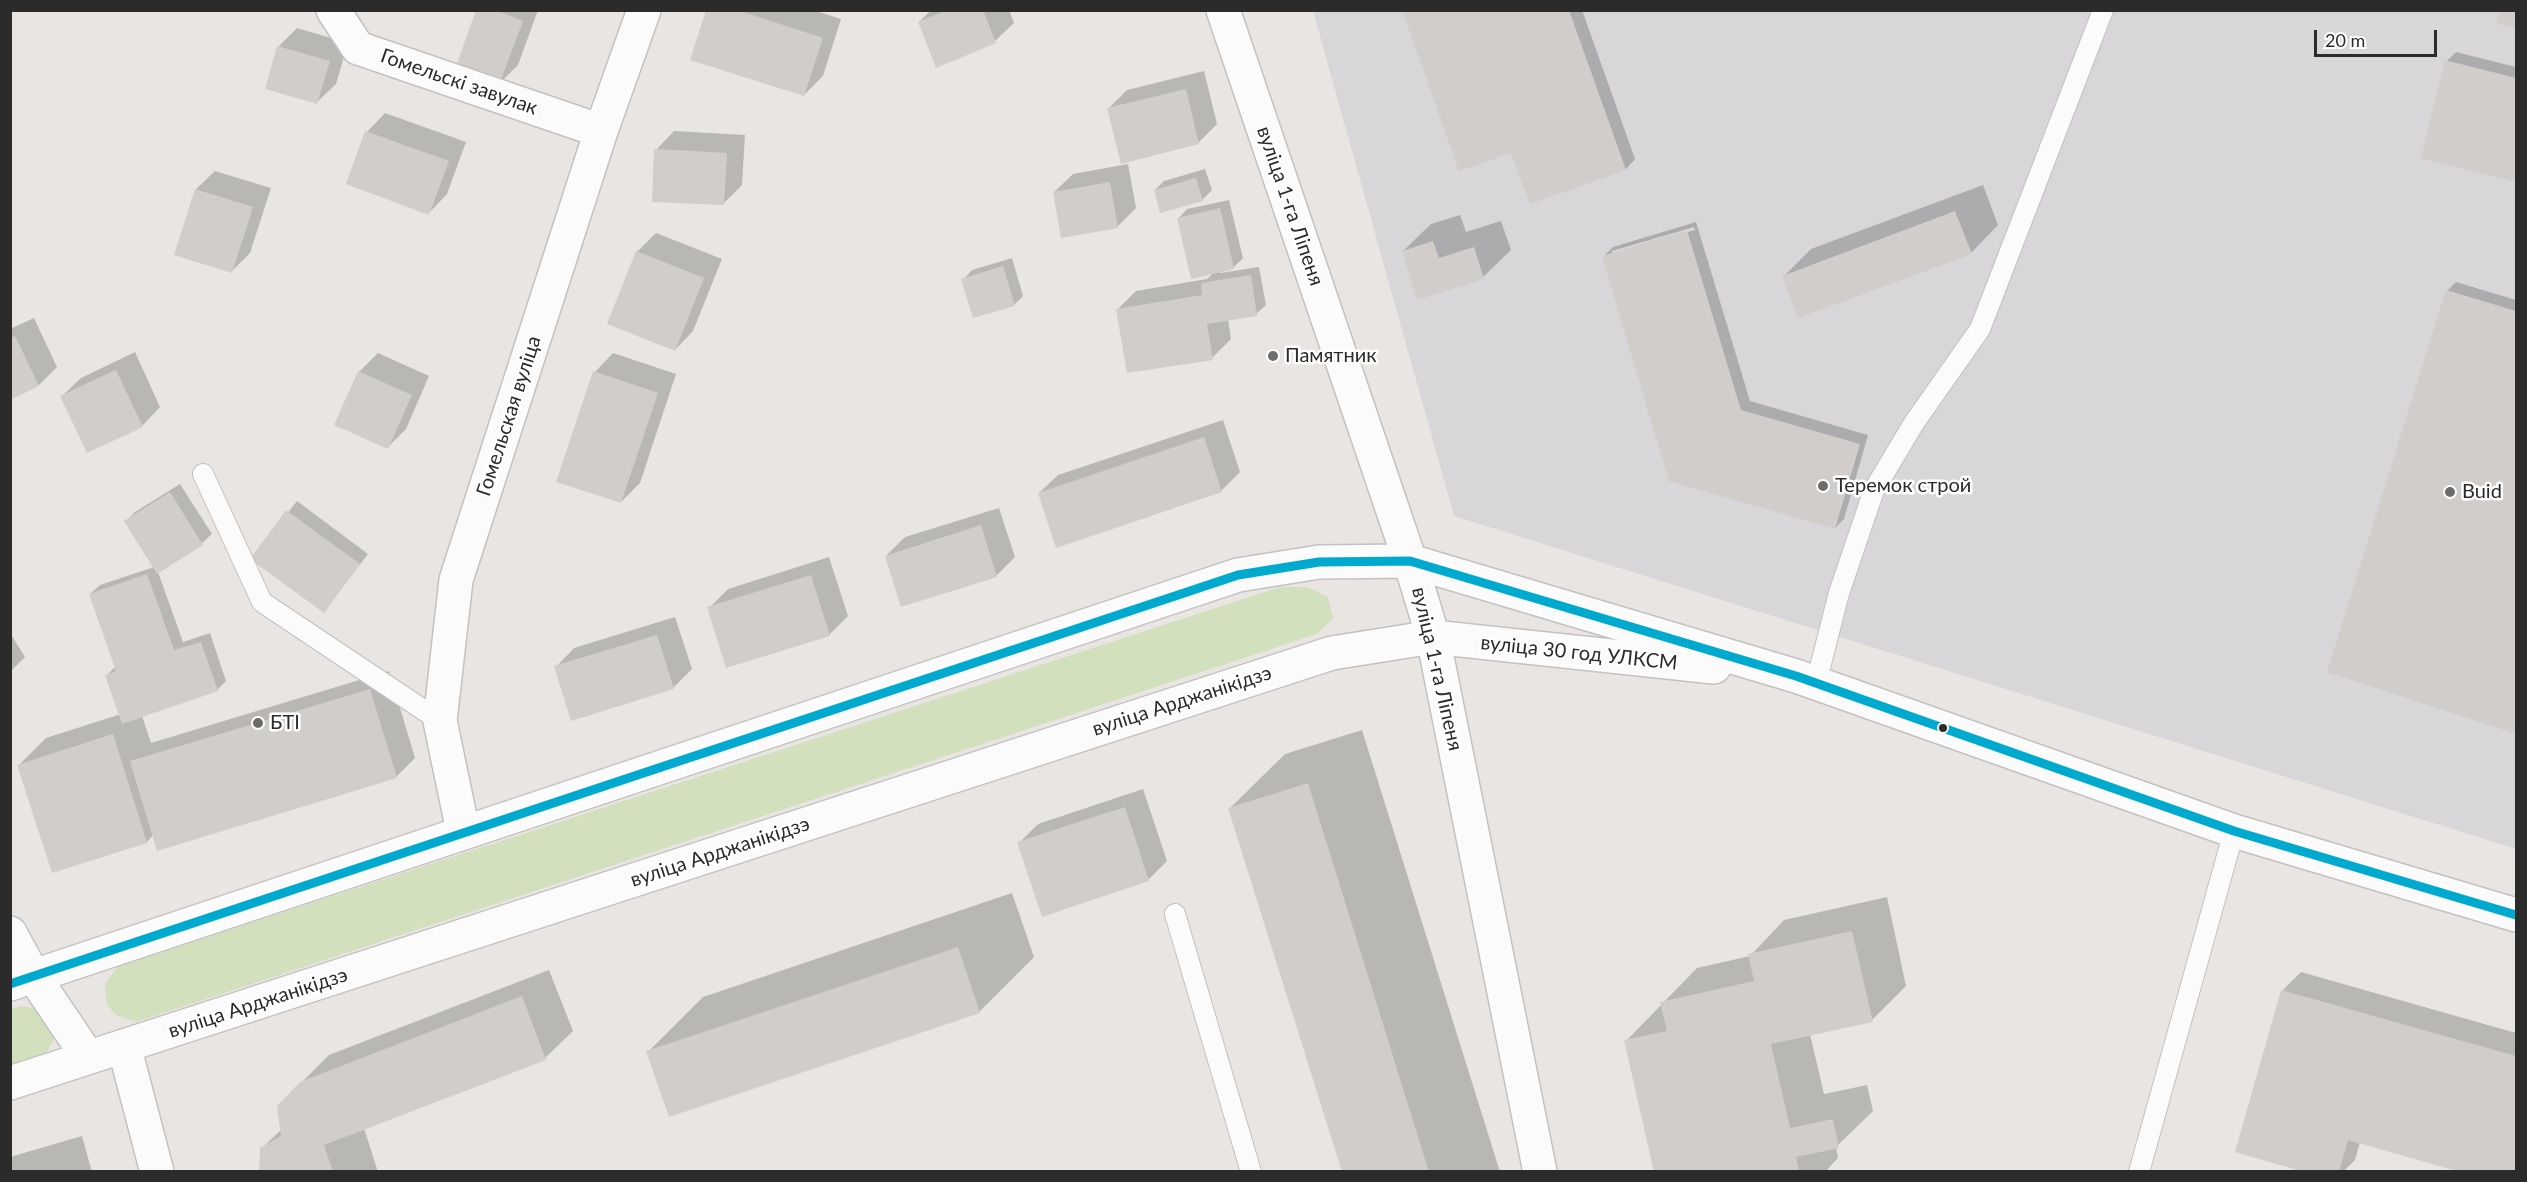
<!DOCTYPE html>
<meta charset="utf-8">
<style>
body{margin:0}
#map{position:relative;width:2527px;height:1182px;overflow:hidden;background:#e8e5e2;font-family:Lato,sans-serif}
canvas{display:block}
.frame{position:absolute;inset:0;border:12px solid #2b2b2b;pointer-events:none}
.scale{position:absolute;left:2314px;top:30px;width:123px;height:27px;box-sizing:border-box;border:3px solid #2b2b2b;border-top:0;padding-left:8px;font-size:18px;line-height:21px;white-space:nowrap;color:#2b2b2b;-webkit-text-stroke:4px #fff;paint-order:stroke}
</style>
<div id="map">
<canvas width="2527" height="1182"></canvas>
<div class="frame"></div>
<div class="scale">20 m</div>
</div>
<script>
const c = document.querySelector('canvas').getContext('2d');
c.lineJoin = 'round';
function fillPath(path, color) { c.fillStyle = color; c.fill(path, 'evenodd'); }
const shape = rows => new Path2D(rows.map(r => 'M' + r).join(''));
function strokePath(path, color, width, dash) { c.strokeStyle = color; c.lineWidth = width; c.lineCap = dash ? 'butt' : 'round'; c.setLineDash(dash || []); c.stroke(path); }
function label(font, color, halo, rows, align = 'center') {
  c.font = font + ' Lato,sans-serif'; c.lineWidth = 5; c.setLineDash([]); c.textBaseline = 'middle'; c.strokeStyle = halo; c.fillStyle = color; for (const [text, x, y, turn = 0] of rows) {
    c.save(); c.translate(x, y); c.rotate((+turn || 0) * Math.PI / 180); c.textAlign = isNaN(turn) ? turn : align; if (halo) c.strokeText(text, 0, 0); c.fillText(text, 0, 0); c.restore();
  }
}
fillPath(shape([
 [1313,11,2516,11,2516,849,1454,516]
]), '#d8d6d9');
fillPath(shape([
 [1280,587,1307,587,1328,597,1333,618,1317,634,136,1022,116,1015,107,1005,105,984,118,966],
 [21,1006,39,1009,51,1025,54,1040,45,1055,11,1066,10,1009]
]), '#d2e0be');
fillPath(shape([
 [478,10,538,10,518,65,499,84],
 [707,10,813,10,841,19,823,76,804,95],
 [931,10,1009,10,1014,23,995,41,919,22],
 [1403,10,1582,10,1635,159,1626,169,1531,202,1512,151],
 [297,28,348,43,336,84,317,102,278,47],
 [2456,52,2516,67,2516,181,2422,156,2447,61],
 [1204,71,1217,124,1199,142,1122,162,1108,109,1127,90],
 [385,113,466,142,447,194,429,213,367,132],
 [674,131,745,135,742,185,724,203,656,150],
 [1128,164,1136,208,1117,227,1054,192,1073,174],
 [1205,169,1212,190,1202,200,1155,190,1164,181],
 [215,171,271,188,250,253,232,271,196,189],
 [1983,185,1998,225,1971,253,1784,276,1811,249],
 [1229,200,1243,258,1233,268,1220,271,1220,273,1259,267,1266,305,1256,314,1228,319,1231,339,1212,358,1118,309,1136,291,1207,279,1214,272,1178,219,1187,209],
 [1460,215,1466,232,1501,221,1511,250,1483,277,1403,251,1431,224],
 [1696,222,1750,401,1868,435,1844,519,1835,528,1604,256,1613,247],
 [1694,227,1695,230,1612,254,1612,251],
 [656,233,722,259,693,331,675,350,637,252],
 [1012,258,1023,296,1014,305,963,280,972,270],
 [2456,282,2516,300,2516,732,2329,672,2447,291],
 [34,318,57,367,39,385,10,399,10,329],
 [135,352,160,407,142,426,62,396,81,378],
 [378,353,429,376,406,429,388,447,359,372],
 [613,353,676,374,640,483,621,502,558,481,595,372],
 [1223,420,1240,472,1222,490,1057,546,1039,493,1058,475],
 [180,484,212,534,202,543,158,572,183,642,210,633,226,681,217,690,142,716,151,743,389,671,415,758,396,777,154,834,147,842,53,871,19,765,46,738,121,714,107,675,116,666,90,594,100,585,154,567,126,521,135,512],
 [297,501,368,554,324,611,252,559],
 [999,508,1015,557,996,576,886,556,905,537],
 [829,557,848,616,829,635,709,608,728,589],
 [675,617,692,669,673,688,556,667,574,648],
 [10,633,25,657,10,672],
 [1362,730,1500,1172,1343,1172,1230,808,1285,754],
 [1143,789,1167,861,1148,880,1019,843,1038,824],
 [1012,893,1034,957,980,1011,670,1115,648,1052,703,997],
 [1887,897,1906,986,1872,1020,1810,1034,1824,1094,1867,1085,1873,1111,1836,1147,1838,1158,1825,1172,1655,1172,1626,1041,1697,968,1750,956,1784,920],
 [549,970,573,1031,545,1058,364,1128,378,1172,261,1172,261,1149,282,1129,278,1106,329,1055],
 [2301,972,2516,1033,2516,1172,2466,1172,2360,1142,2355,1160,2343,1172,2310,1172,2282,991],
 [82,1136,92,1172,10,1172,10,1157]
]), '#0003');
fillPath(shape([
 [476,10,495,10,523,21,499,85,455,69],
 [706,10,737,10,823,38,804,96,690,60],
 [947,10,983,10,996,43,936,68,918,22],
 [1402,10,1569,10,1626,170,1530,204,1511,153,1459,171],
 [2500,10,2516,10,2516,29,2496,23],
 [277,46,330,61,317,104,265,89],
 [2445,60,2516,78,2516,182,2421,158],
 [1186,89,1199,144,1121,164,1107,108],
 [365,131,449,161,429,215,346,184],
 [654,149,727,153,724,205,652,202],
 [1196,178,1203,201,1160,213,1154,190],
 [1110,182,1118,228,1061,238,1053,192],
 [195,189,253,207,232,273,174,255],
 [1220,208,1234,269,1191,279,1177,218],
 [1955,211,1972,254,1798,318,1782,276],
 [1687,230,1741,410,1860,444,1835,529,1669,481,1602,256],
 [1433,241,1439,258,1474,247,1484,279,1417,300,1402,251],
 [636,251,704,278,675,351,607,324],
 [1003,266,1015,306,973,318,961,279],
 [1251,275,1257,316,1207,324,1213,360,1127,373,1116,309,1202,295,1201,283],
 [2446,290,2516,311,2516,734,2327,672],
 [15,336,39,386,10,400,10,338],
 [116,370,143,427,87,453,60,396],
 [358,371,412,395,388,449,334,425],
 [593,371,658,393,621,503,556,482],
 [1204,437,1222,492,1056,548,1038,493],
 [170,492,203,545,157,574,124,521],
 [286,510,360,564,324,613,250,559],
 [981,525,997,577,901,607,885,556],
 [147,574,174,650,201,642,218,691,122,724,105,675,116,671,89,594],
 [811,575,830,636,726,668,707,607],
 [657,635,674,689,571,721,554,666],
 [370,689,397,778,157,851,130,761],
 [113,734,147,843,52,873,17,765],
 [1308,783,1429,1172,1342,1172,1228,808],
 [1125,807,1149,881,1042,917,1017,842],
 [1852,931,1873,1022,1771,1044,1790,1128,1833,1119,1839,1148,1796,1157,1799,1172,1654,1172,1624,1040,1667,1031,1660,1002,1754,981,1748,954],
 [958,947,980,1013,669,1117,646,1051],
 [2281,990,2516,1056,2516,1172,2460,1172,2348,1140,2339,1172,2304,1172,2235,1152],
 [522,996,546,1060,324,1145,333,1172,259,1172,260,1148,281,1136,277,1106,300,1082]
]), '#d0cdcb');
const lane = shape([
 [203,474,262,602,440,721],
 [1816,683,1839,593,1874,490,1914,423,1980,329,2103,10],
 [1175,914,1251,1172],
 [2139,1172,2234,831]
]);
const street = shape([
 [333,10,358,48,601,131],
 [1223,10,1410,561],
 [1433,637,1540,1172],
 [463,831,440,721,456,580,601,131,644,10],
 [10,933,34,977,88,1057],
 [124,1046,157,1172]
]);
const secondary = shape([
 [1410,561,1433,637],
 [10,984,1238,575,1319,562,1410,561,1796,676,2234,831,2516,915],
 [10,1083,1332,653,1433,637,1714,667]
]);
strokePath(lane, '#c3c2c2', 22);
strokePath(street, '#c3c2c2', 36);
strokePath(secondary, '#c3c2c2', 36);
strokePath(lane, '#fcfbfb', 20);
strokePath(street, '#fcfbfb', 33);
strokePath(secondary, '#fcfbfb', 33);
strokePath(shape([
 [10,984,1238,575,1319,562,1410,561,1796,676,2234,831,2516,915]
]), '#00a9ce', 9);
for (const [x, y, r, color] of [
 [1273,356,6,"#6d6c6b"],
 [1823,486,6,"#6d6c6b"],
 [2450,492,6,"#6d6c6b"],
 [258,723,6,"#6d6c6b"],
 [1943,728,5,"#2b2b2b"]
]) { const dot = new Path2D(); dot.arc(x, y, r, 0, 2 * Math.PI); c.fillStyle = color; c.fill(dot); strokePath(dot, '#fff', 2); }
label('20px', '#2b2b2b', '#fff', [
 ["Гомельскі завулак",459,82,19],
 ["вуліца 1-га Ліпеня",1290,206,71],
 ["Гомельская вуліца",509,416,-72],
 ["вуліца 30 год УЛКСМ",1579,653,6],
 ["вуліца 1-га Ліпеня",1437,669,77],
 ["вуліца Арджанікідзэ",1182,701,-18],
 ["вуліца Арджанікідзэ",720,852,-18],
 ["вуліца Арджанікідзэ",258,1003,-18]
]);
label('20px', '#2b2b2b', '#fff', [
 ["Памятник",1285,356],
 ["Теремок строй",1835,486],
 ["Buid",2462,492],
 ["БТІ",270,723]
], 'left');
</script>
